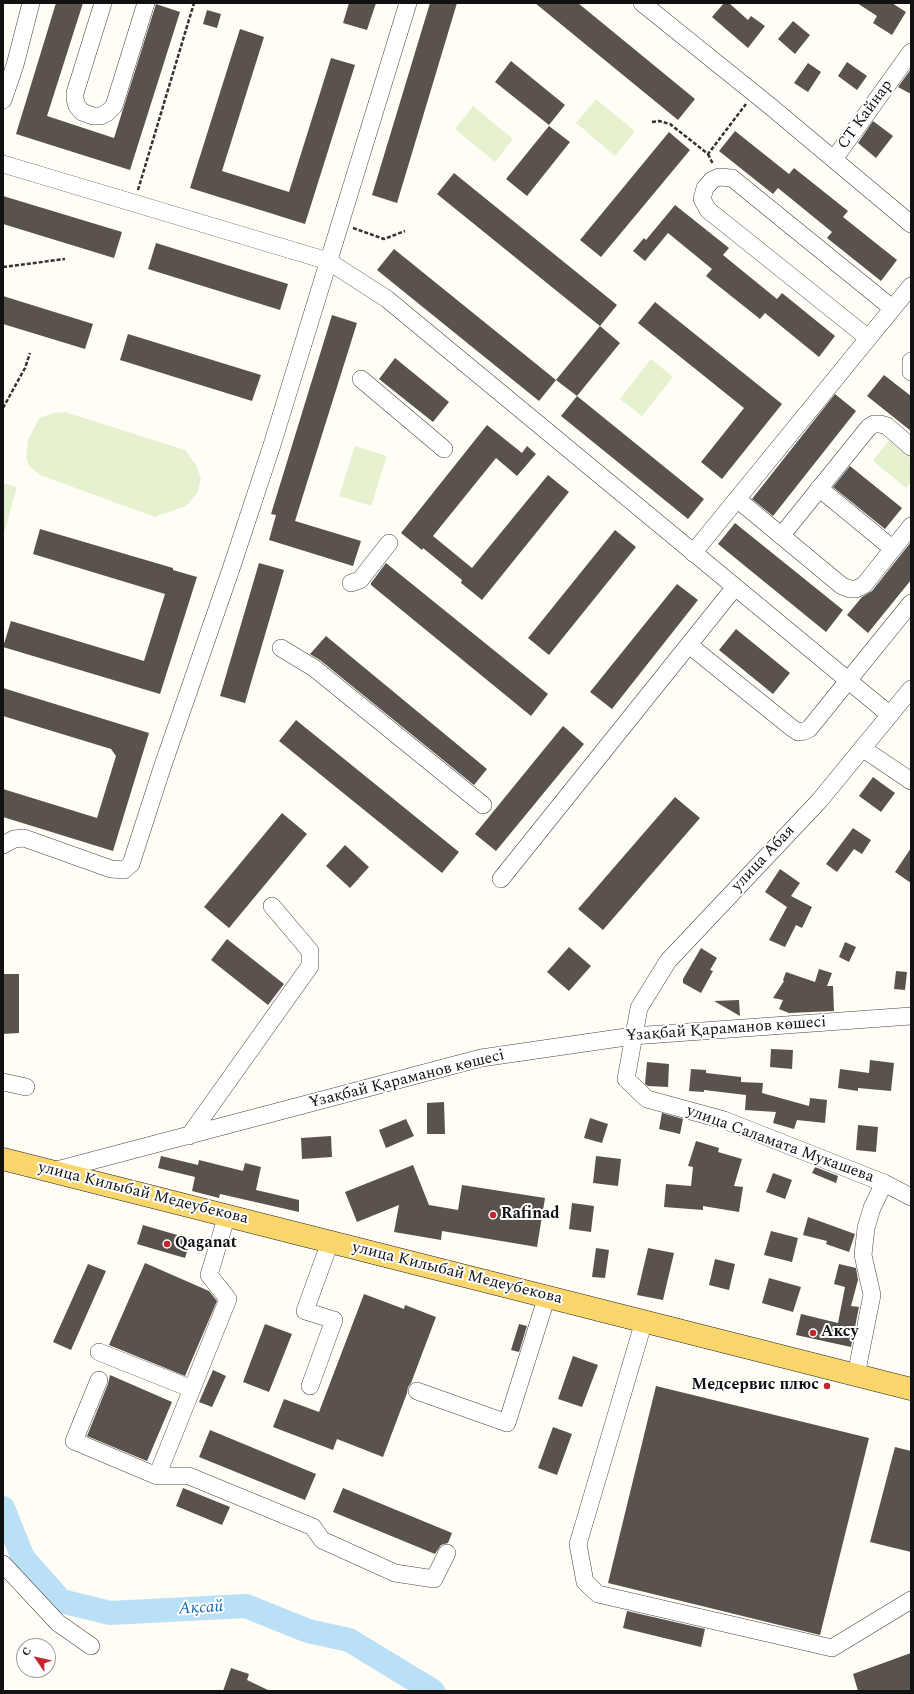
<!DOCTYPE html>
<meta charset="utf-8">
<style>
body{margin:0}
#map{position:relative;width:914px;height:1694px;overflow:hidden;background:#fffdf5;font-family:Spectral,serif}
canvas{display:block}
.frame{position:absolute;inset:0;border:4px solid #111;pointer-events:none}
.north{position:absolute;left:16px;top:1638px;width:40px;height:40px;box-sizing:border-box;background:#fff;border:1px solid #a0a0a0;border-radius:50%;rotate:304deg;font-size:11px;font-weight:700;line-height:16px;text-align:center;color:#111}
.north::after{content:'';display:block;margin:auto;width:14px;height:18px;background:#c4262e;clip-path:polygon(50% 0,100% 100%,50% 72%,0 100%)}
</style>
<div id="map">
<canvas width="914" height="1694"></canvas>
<div class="frame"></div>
<div class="north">С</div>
</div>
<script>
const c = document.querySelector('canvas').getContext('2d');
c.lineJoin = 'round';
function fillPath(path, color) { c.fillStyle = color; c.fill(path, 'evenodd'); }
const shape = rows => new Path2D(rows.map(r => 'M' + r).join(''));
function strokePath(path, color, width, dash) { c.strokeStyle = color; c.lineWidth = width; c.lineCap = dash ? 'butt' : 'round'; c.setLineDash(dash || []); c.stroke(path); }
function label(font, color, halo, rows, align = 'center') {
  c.font = font + ' Spectral,serif'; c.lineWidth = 4; c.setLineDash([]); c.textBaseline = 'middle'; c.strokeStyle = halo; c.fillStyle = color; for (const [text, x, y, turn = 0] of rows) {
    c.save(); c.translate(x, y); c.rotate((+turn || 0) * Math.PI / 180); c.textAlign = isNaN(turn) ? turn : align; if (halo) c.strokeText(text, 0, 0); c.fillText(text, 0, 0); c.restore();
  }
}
fillPath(shape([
 [596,99,635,131,615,156,576,123],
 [473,106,513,139,495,162,455,129],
 [651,359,673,377,642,416,620,399],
 [65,412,185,450,196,465,201,479,197,493,186,506,155,517,40,475,29,466,26,456,28,440,39,418,53,413],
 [889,440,911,458,911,482,906,488,873,461],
 [355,446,387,456,371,506,339,496],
 [3,483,17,487,3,537]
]), '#e6f2cf');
strokePath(shape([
 [3,1508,23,1558,61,1601,110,1613,246,1606,308,1631,349,1640,433,1691]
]), '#b9e0f7', 24);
fillPath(shape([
 [56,3,83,3,47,116,114,138,156,4,180,12,130,170,16,134],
 [349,3,376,3,367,30,343,23],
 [430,3,457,3,397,203,372,195],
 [535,3,578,3,695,99,678,120],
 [724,3,729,3,748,20,751,16,765,26,748,48,712,17],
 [857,3,892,3,906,12,892,35,873,23,877,16],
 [207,10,221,14,217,28,203,24],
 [793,21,810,35,795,54,778,39],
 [240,29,264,37,222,171,289,192,331,58,355,65,305,224,190,188],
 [511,61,565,105,549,125,495,82],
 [847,62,867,76,857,90,838,76],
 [808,63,821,72,808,92,794,83],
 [911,69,911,94,898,87],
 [873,121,893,136,876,158,858,143],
 [549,126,570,142,527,196,506,179],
 [735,131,789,174,794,168,848,211,843,217,897,260,881,281,827,238,832,232,778,188,773,194,719,151],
 [669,132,690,150,601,257,580,240],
 [454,173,617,305,600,326,437,194],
 [3,196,122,232,114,258,3,224],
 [675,205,729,248,723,255,777,299,782,293,835,336,819,357,765,313,760,319,706,276,712,269,668,233,645,261,633,251,644,238,646,240],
 [156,243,288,284,280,310,148,269],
 [394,249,556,380,539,401,377,270],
 [3,296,93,324,85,349,3,324],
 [655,302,782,404,722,479,701,462,744,408,638,323],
 [332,315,357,323,295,521,361,541,353,566,269,540,276,515,271,514],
 [600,326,620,343,577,396,556,380],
 [128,334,261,375,252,401,120,360],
 [395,358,449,402,433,422,379,379],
 [884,375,911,396,911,431,867,396],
 [835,394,856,411,773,516,752,499],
 [577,396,704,499,688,519,561,416],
 [487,425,522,453,527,446,536,454,517,476,496,458,433,536,472,568,548,475,569,492,482,600,461,583,462,580,423,548,422,550,401,533],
 [850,466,902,508,885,529,833,487],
 [735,523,843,610,826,632,718,544],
 [40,529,173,568,173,570,197,577,160,694,3,647,11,621,144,661,165,594,33,554],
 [615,530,636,547,549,655,528,638],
 [911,542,911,580,868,633,847,615,862,597,872,591],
 [259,563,284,570,245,703,220,696],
 [386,563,548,694,531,716,371,585,371,583],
 [677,584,698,600,612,709,590,692],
 [736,629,790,673,773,694,719,650],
 [326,636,487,769,474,785,320,660,310,654],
 [3,688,149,733,113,851,3,817,3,789,97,818,116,756,111,749,3,716],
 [296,720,459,852,442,873,279,741],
 [563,726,584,744,496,851,475,834],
 [873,777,895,793,881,812,859,796],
 [675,797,700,818,603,930,578,909],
 [282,813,307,834,229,928,204,907],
 [853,828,871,840,862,854,854,849,837,872,826,864],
 [345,845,369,867,350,888,326,866],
 [911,848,911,883,895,872],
 [780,869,800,883,791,896,812,907,802,928,796,925,785,947,769,940,787,907,765,892],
 [227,939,284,984,268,1005,211,960],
 [845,942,856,947,849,962,839,957],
 [569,947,591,966,569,991,547,972],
 [701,948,717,958,710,970,713,971,701,993,683,983,683,979],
 [819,969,832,973,827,986,833,986,834,1011,789,1013,779,1009,783,1000,773,998,784,981,783,980,786,972,815,982],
 [896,971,907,972,905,990,894,989],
 [3,974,19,974,19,1033,3,1034],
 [739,1000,740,1016,714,1001],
 [771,1049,793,1050,792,1069,770,1067],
 [870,1060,894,1063,891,1091,858,1088,858,1091,838,1088,840,1069,869,1073],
 [647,1062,669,1064,668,1087,648,1086,645,1084],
 [691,1069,706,1070,706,1073,741,1077,741,1082,763,1083,762,1093,809,1106,810,1098,827,1100,825,1123,797,1120,794,1129,773,1123,776,1112,745,1110,746,1095,704,1090,704,1092,689,1091],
 [444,1102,445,1134,427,1134,427,1103],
 [662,1113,683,1119,680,1134,659,1129],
 [590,1118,608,1124,602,1143,584,1138],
 [406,1119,414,1136,386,1148,379,1130],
 [858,1125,878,1127,876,1152,856,1150],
 [331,1136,332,1157,302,1159,301,1138],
 [696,1141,719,1148,718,1152,742,1159,734,1186,743,1187,739,1212,703,1206,703,1210,664,1207,666,1184,691,1186,693,1167,688,1166],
 [161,1156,198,1165,199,1160,243,1171,245,1163,261,1167,256,1190,299,1200,299,1212,220,1194,219,1198,192,1191,195,1177,158,1168],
 [596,1156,621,1159,618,1186,593,1183],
 [413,1165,429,1205,458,1210,462,1185,545,1198,537,1247,442,1231,441,1240,394,1232,399,1205,357,1222,345,1192],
 [815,1167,838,1176,836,1183,812,1173],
 [773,1173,792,1180,785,1199,766,1192],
 [572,1203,594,1206,591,1232,569,1229],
 [808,1217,855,1234,849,1252,826,1244,827,1241,803,1235],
 [143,1225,191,1239,185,1258,137,1244],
 [771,1231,798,1238,792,1262,764,1255],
 [596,1248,609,1250,605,1278,592,1277],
 [648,1248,674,1253,663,1300,637,1295],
 [715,1259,735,1264,729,1290,709,1285],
 [145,1263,209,1291,217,1301,185,1376,109,1345],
 [88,1264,106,1271,71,1350,53,1342],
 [839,1264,856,1268,858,1280,851,1306,859,1307,851,1347,796,1335,801,1314,838,1323,845,1287,834,1284],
 [769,1278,801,1287,793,1312,762,1303],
 [364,1294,404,1309,405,1305,436,1317,411,1383,408,1387,407,1393,383,1457,337,1439,333,1450,273,1427,284,1399,319,1412],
 [265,1324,292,1334,269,1392,243,1382],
 [519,1324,527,1326,519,1352,511,1350],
 [573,1356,598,1365,582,1407,558,1399],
 [213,1370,226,1376,212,1407,199,1402],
 [110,1375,172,1402,147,1461,87,1436,108,1384],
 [656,1386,869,1438,820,1635,608,1583],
 [553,1427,572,1434,557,1475,538,1468],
 [210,1430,316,1474,305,1500,199,1457],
 [895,1447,911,1451,911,1552,870,1542],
 [183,1488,230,1507,222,1525,176,1506],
 [343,1488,452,1533,448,1543,441,1545,435,1554,333,1512],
 [627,1611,705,1629,701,1647,623,1628],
 [911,1653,911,1691,858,1691,853,1674],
 [231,1668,249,1674,247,1680,270,1691,223,1691]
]), '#5a524d');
const minor = shape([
 [103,3,75,93,75,99,77,106,82,112,93,116,101,116,108,112,114,106,146,3],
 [642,3,770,106,911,224],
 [3,100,15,65,31,3],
 [834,159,911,52],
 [3,164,328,261,387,299,890,715],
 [868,338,708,210,702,199,705,188,712,180,719,177,732,178,892,308],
 [911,361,911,372],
 [361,379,444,449],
 [819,488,893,549],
 [737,499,842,586,850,589,856,589,864,585,911,526],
 [781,536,869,427,874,424,880,424,887,426,911,447],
 [693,553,911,286],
 [351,583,360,580,389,543],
 [689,645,792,728,798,732,804,731,809,729,911,603],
 [281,648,314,668,483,805],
 [911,689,820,800,668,961,639,1008,626,1079,647,1099,724,1120,884,1183,911,1197],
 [862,748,911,781],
 [3,845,14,839,24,838,111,869,124,870,131,864,162,768,231,569,272,445,408,3],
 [501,879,735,587],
 [3,1082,26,1087],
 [189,1136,310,966,310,951,272,906],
 [53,1171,481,1058,633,1036,911,1016],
 [644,1321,578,1544,585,1582,598,1594,832,1648,911,1600],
 [99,1352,192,1389],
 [856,1375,872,1295,863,1255,866,1228,872,1208,884,1183],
 [99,1380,74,1441,157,1476,189,1476,313,1527,322,1540,395,1573,434,1579,447,1553],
 [310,1386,334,1320,305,1311,330,1242],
 [417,1391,507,1423,547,1296],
 [157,1476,228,1299,209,1275,227,1215],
 [3,1564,58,1623,91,1646]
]);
const major = shape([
 [3,1159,911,1389]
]);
strokePath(minor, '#444', 18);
strokePath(major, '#222', 23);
strokePath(shape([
 [652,122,659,121,670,124,708,154,746,104],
 [708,154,713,164],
 [138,190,194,3],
 [353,228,384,239,405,231],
 [3,267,65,259],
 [3,408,25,368,30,353]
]), '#333', 2.5, [4, 2]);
strokePath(minor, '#fff', 17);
strokePath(major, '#f9d66b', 22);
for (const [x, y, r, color] of [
 [493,1215,4,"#c4262e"],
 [167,1244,4,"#c4262e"],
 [813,1333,4,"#c4262e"],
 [827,1386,4,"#c4262e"]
]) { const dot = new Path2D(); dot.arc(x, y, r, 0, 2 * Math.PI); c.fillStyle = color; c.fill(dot); strokePath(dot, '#fff', 1.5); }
label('16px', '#111', '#fff', [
 ["СТ Кайнар",866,115,-54],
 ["улица Абая",764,859,-47],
 ["Ұзақбай Қараманов көшесі",726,1030,-4],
 ["Ұзақбай Қараманов көшесі",407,1080,-14],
 ["улица Саламата Мукашева",780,1145,20],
 ["улица Килыбай Медеубекова",143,1194,14],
 ["улица Килыбай Медеубекова",457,1274,14]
]);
label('bold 16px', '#111', '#fff', [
 ["Rafinad",501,1215],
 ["Qaganat",175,1244],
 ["Аксу",821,1333],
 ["Медсервис плюс",819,1386,"right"]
], 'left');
label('italic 17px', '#1768a6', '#fff', [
 ["Ақсай",201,1609,-3]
]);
</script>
